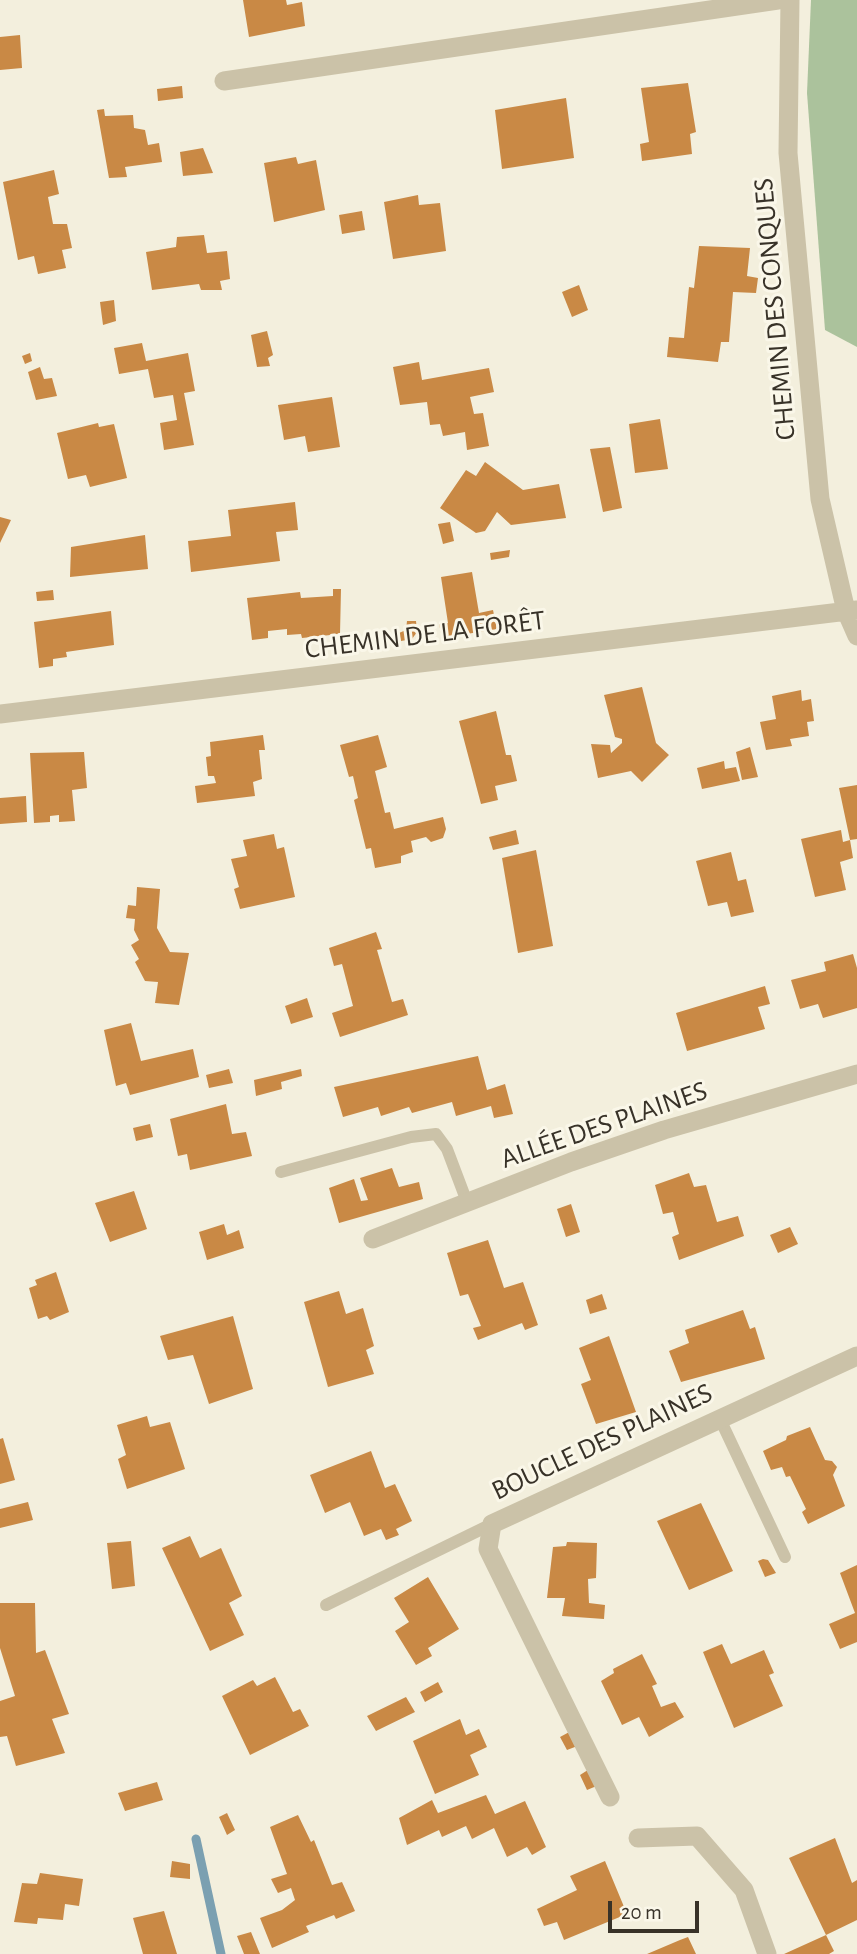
<!DOCTYPE html>
<meta charset="utf-8">
<style>
body{margin:0}
#map{position:relative;width:857px;height:1954px;overflow:hidden;background:#f3efdd;font-family:"Alegreya Sans",sans-serif}
canvas{display:block}
.scale{position:absolute;left:608px;top:1901px;width:91px;height:32px;box-sizing:border-box;border:4px solid #383228;border-top:0;padding-left:9px;font-size:21px;line-height:24px;white-space:nowrap;color:#383228;-webkit-text-stroke:5px #faf7e9;paint-order:stroke}
</style>
<div id="map">
<canvas width="857" height="1954"></canvas>
<div class="scale">20 m</div>
</div>
<script>
const c = document.querySelector('canvas').getContext('2d');
c.lineJoin = 'round';
function fillPath(path, color) { c.fillStyle = color; c.fill(path, 'evenodd'); }
const shape = rows => new Path2D(rows.map(r => 'M' + r).join(''));
function strokePath(path, color, width, dash) { c.strokeStyle = color; c.lineWidth = width; c.lineCap = dash ? 'butt' : 'round'; c.setLineDash(dash || []); c.stroke(path); }
function label(font, color, halo, rows, align = 'center') {
  c.font = font + ' "Alegreya Sans",sans-serif'; c.lineWidth = 6; c.setLineDash([]); c.textBaseline = 'middle'; c.strokeStyle = halo; c.fillStyle = color; for (const [text, x, y, turn = 0] of rows) {
    c.save(); c.translate(x, y); c.rotate((+turn || 0) * Math.PI / 180); c.textAlign = isNaN(turn) ? turn : align; if (halo) c.strokeText(text, 0, 0); c.fillText(text, 0, 0); c.restore();
  }
}
fillPath(shape([
 [811,0,857,0,857,347,825,330,807,93]
]), '#abc29c');
strokePath(shape([
 [196,1839,221,1954]
]), '#7ba0b1', 9);
fillPath(shape([
 [243,0,286,0,287,5,302,2,305,26,249,37],
 [20,35,22,68,0,70,0,37],
 [688,83,696,132,690,134,692,154,642,161,640,144,649,142,641,88],
 [182,86,183,98,158,101,157,89],
 [566,98,574,158,502,169,495,110],
 [104,109,105,116,133,115,134,128,145,130,148,145,159,143,162,162,125,167,127,177,109,178,97,110],
 [203,148,213,173,183,176,180,152],
 [296,157,298,164,316,160,325,210,274,222,264,163],
 [54,170,59,194,48,197,53,224,67,224,72,248,62,250,66,268,38,274,34,256,18,260,3,182],
 [418,195,419,205,440,203,446,251,393,259,384,202],
 [362,211,365,230,342,234,339,215],
 [204,235,207,253,227,251,230,279,220,281,222,290,201,290,199,284,152,290,146,252,176,247,177,237],
 [699,246,750,248,747,276,758,278,756,293,733,292,729,342,721,342,718,362,667,357,669,337,684,338,689,287,694,288],
 [579,285,588,310,572,317,562,292],
 [114,300,116,321,103,325,100,302],
 [267,331,273,355,268,358,270,366,257,367,251,335],
 [142,343,146,361,188,353,195,391,184,393,194,445,164,450,160,423,177,420,173,395,154,398,148,369,119,374,114,348],
 [30,353,32,361,25,364,22,356],
 [419,362,422,380,489,368,494,392,470,397,474,414,483,413,489,446,467,450,465,432,443,436,440,424,430,425,427,402,400,405,393,367],
 [40,367,44,379,52,378,57,396,36,400,28,372],
 [332,397,340,447,308,452,305,436,284,440,278,405],
 [660,419,668,469,635,473,629,424],
 [98,423,99,427,114,424,127,478,90,487,86,475,68,479,57,433],
 [610,447,622,508,603,512,590,449],
 [485,462,523,490,559,484,566,518,511,525,497,512,485,531,476,533,440,508,466,470,476,476],
 [295,502,298,530,276,532,280,561,191,572,188,541,231,536,228,510],
 [0,517,11,520,0,543],
 [450,522,454,541,443,544,438,524],
 [145,535,148,569,70,577,71,547],
 [510,550,509,557,491,560,490,553],
 [472,572,479,613,493,610,497,629,442,638,439,624,448,623,441,577],
 [333,589,341,589,340,634,302,638,301,634,287,635,287,629,268,631,268,638,252,640,247,598,300,592,301,598,333,596],
 [53,590,54,600,37,601,36,592],
 [111,611,114,645,66,652,67,657,53,659,53,666,39,668,34,622],
 [407,621,416,621,417,632,412,639,401,641,399,633,406,630],
 [642,687,656,743,669,755,642,782,631,771,598,778,591,744,610,745,611,753,622,743,622,739,615,737,604,695],
 [801,690,802,701,811,699,814,721,807,722,809,736,790,739,792,746,766,750,760,722,776,719,772,696],
 [496,711,506,755,511,755,517,781,495,786,498,800,481,804,459,721],
 [263,735,265,750,259,750,262,779,253,782,255,796,197,803,195,786,216,783,214,776,208,776,206,757,211,756,210,742],
 [378,735,387,767,375,771,385,813,390,812,394,829,443,817,446,829,443,838,431,842,426,837,411,841,413,852,401,856,401,863,375,868,371,848,366,849,354,800,358,798,353,776,349,777,340,745],
 [750,747,758,777,742,780,736,752],
 [84,752,87,788,72,790,75,821,59,822,59,815,50,816,50,822,34,823,30,753],
 [724,761,725,769,736,767,740,781,702,789,697,768],
 [857,785,857,839,850,840,839,788],
 [26,796,27,822,0,824,0,798],
 [516,830,519,844,493,850,489,837],
 [841,830,843,842,850,840,853,858,840,862,846,890,815,897,801,839],
 [274,834,277,849,284,847,295,897,240,909,234,889,239,887,231,859,247,856,243,840],
 [536,850,553,946,518,953,502,858],
 [731,852,738,881,746,879,754,912,731,917,727,902,708,906,696,861],
 [137,887,160,889,157,928,170,952,189,953,179,1005,155,1003,158,982,145,981,135,962,139,959,131,945,139,940,134,930,135,919,126,918,128,905,136,906],
 [376,932,382,949,377,950,392,1002,403,999,408,1015,340,1037,332,1013,353,1006,342,964,334,966,329,948],
 [853,954,857,968,857,1008,823,1018,818,1004,800,1009,791,980,826,971,824,962],
 [765,986,770,1004,758,1007,765,1029,687,1051,676,1013],
 [307,998,313,1017,291,1024,285,1006],
 [131,1023,141,1061,193,1049,199,1077,130,1095,126,1083,116,1086,104,1030],
 [478,1056,487,1090,505,1084,513,1114,494,1118,491,1106,456,1116,452,1102,412,1113,409,1107,381,1116,378,1107,343,1117,334,1087],
 [229,1069,233,1083,209,1088,206,1075],
 [301,1069,302,1076,281,1082,282,1089,256,1096,254,1080],
 [226,1104,232,1134,246,1132,252,1156,190,1170,187,1154,178,1156,170,1119],
 [150,1124,153,1137,136,1141,133,1128],
 [392,1168,399,1187,419,1182,423,1199,339,1223,329,1188,354,1179,361,1201,368,1200,360,1178],
 [689,1173,694,1187,706,1185,717,1222,738,1216,744,1236,679,1260,672,1237,679,1234,673,1212,663,1214,655,1185],
 [134,1191,147,1229,110,1242,95,1203],
 [571,1204,580,1232,566,1237,557,1209],
 [224,1224,227,1235,239,1230,244,1248,207,1260,199,1232],
 [790,1227,798,1244,778,1253,770,1235],
 [488,1240,504,1288,523,1282,538,1325,525,1330,522,1323,478,1340,473,1328,481,1326,468,1294,460,1296,447,1253],
 [56,1272,69,1312,50,1320,47,1316,38,1319,29,1288,37,1285,35,1280],
 [339,1291,346,1314,363,1308,374,1346,366,1350,374,1374,328,1387,304,1302],
 [602,1294,607,1309,590,1314,586,1300],
 [743,1310,750,1329,755,1327,765,1359,681,1382,669,1351,689,1343,685,1330],
 [233,1316,253,1389,209,1404,193,1355,168,1360,160,1336],
 [609,1336,636,1412,596,1424,581,1384,591,1380,579,1348],
 [147,1416,150,1427,170,1422,185,1469,127,1489,118,1459,126,1455,117,1425],
 [810,1427,825,1460,832,1461,837,1467,833,1475,845,1506,808,1524,802,1512,806,1509,790,1476,786,1477,782,1467,771,1470,763,1451,786,1440,787,1436],
 [3,1438,15,1480,0,1484,0,1439],
 [371,1451,385,1488,395,1484,412,1521,396,1529,399,1535,386,1540,381,1529,364,1536,350,1502,325,1513,310,1475],
 [28,1502,33,1520,0,1528,0,1509],
 [701,1503,733,1571,689,1590,657,1521],
 [190,1536,200,1558,221,1548,242,1596,229,1603,244,1635,210,1651,162,1548],
 [131,1541,135,1586,112,1589,107,1543],
 [567,1542,597,1543,596,1578,588,1579,589,1603,605,1605,604,1619,562,1616,565,1598,547,1598,553,1547,566,1546],
 [763,1559,768,1560,776,1573,765,1577,758,1561],
 [857,1565,857,1642,840,1649,829,1624,855,1613,840,1573],
 [428,1577,459,1629,428,1648,432,1656,416,1665,395,1631,409,1622,394,1598],
 [0,1603,35,1603,36,1653,45,1650,69,1714,52,1719,65,1753,16,1766,7,1736,0,1737,0,1701,15,1696,0,1648],
 [722,1644,731,1664,764,1650,774,1673,769,1675,783,1706,734,1728,703,1652],
 [642,1654,657,1684,652,1686,661,1707,675,1702,684,1717,649,1737,639,1717,622,1725,601,1681,614,1673,613,1669],
 [275,1677,293,1712,300,1709,309,1726,250,1755,222,1696,253,1680,257,1686],
 [438,1682,443,1692,425,1702,420,1692],
 [406,1697,415,1712,376,1731,367,1716],
 [460,1719,466,1735,479,1729,487,1747,470,1755,479,1775,435,1794,413,1741],
 [573,1730,580,1745,567,1750,560,1737],
 [591,1768,599,1785,587,1790,580,1775],
 [157,1782,163,1800,125,1811,118,1793],
 [486,1795,495,1814,525,1801,546,1847,532,1855,527,1847,507,1857,494,1828,472,1839,466,1826,442,1837,439,1830,407,1845,399,1818,432,1800,438,1813],
 [227,1813,235,1830,227,1835,219,1817],
 [298,1815,311,1842,314,1840,332,1885,342,1882,355,1911,336,1919,334,1915,306,1926,309,1932,272,1948,260,1918,282,1910,295,1900,291,1888,278,1893,271,1879,287,1874,270,1827],
 [835,1838,852,1883,857,1880,857,1920,826,1935,789,1858],
 [172,1861,190,1864,190,1879,170,1877],
 [605,1861,627,1914,564,1940,557,1922,544,1926,537,1909,577,1890,570,1876],
 [40,1873,83,1879,79,1906,65,1904,63,1920,38,1918,37,1924,14,1922,22,1883,37,1884],
 [164,1911,177,1954,143,1954,133,1918],
 [251,1932,260,1954,244,1954,237,1936],
 [826,1935,834,1951,829,1954,784,1954],
 [688,1937,696,1954,647,1954,680,1940]
]), '#c98945');
strokePath(shape([
 [281,1172,411,1137,436,1134,447,1149,467,1202],
 [720,1419,785,1557],
 [326,1605,492,1524]
]), '#cbc2a8', 12);
strokePath(shape([
 [790,0,788,153,820,499,846,611,857,636],
 [224,81,778,0],
 [0,714,857,610],
 [373,1239,571,1162,664,1130,857,1074],
 [610,1797,488,1549,492,1524,857,1356],
 [638,1838,697,1836,744,1890,767,1954]
]), '#cbc2a8', 19);
label('28px', '#383228', '#faf7e9', [
 ["CHEMIN DES CONQUES",775,309,-95],
 ["CHEMIN DE LA FORÊT",425,635,-7],
 ["ALLÉE DES PLAINES",604,1125,-19],
 ["BOUCLE DES PLAINES",602,1442,-25]
]);
</script>
